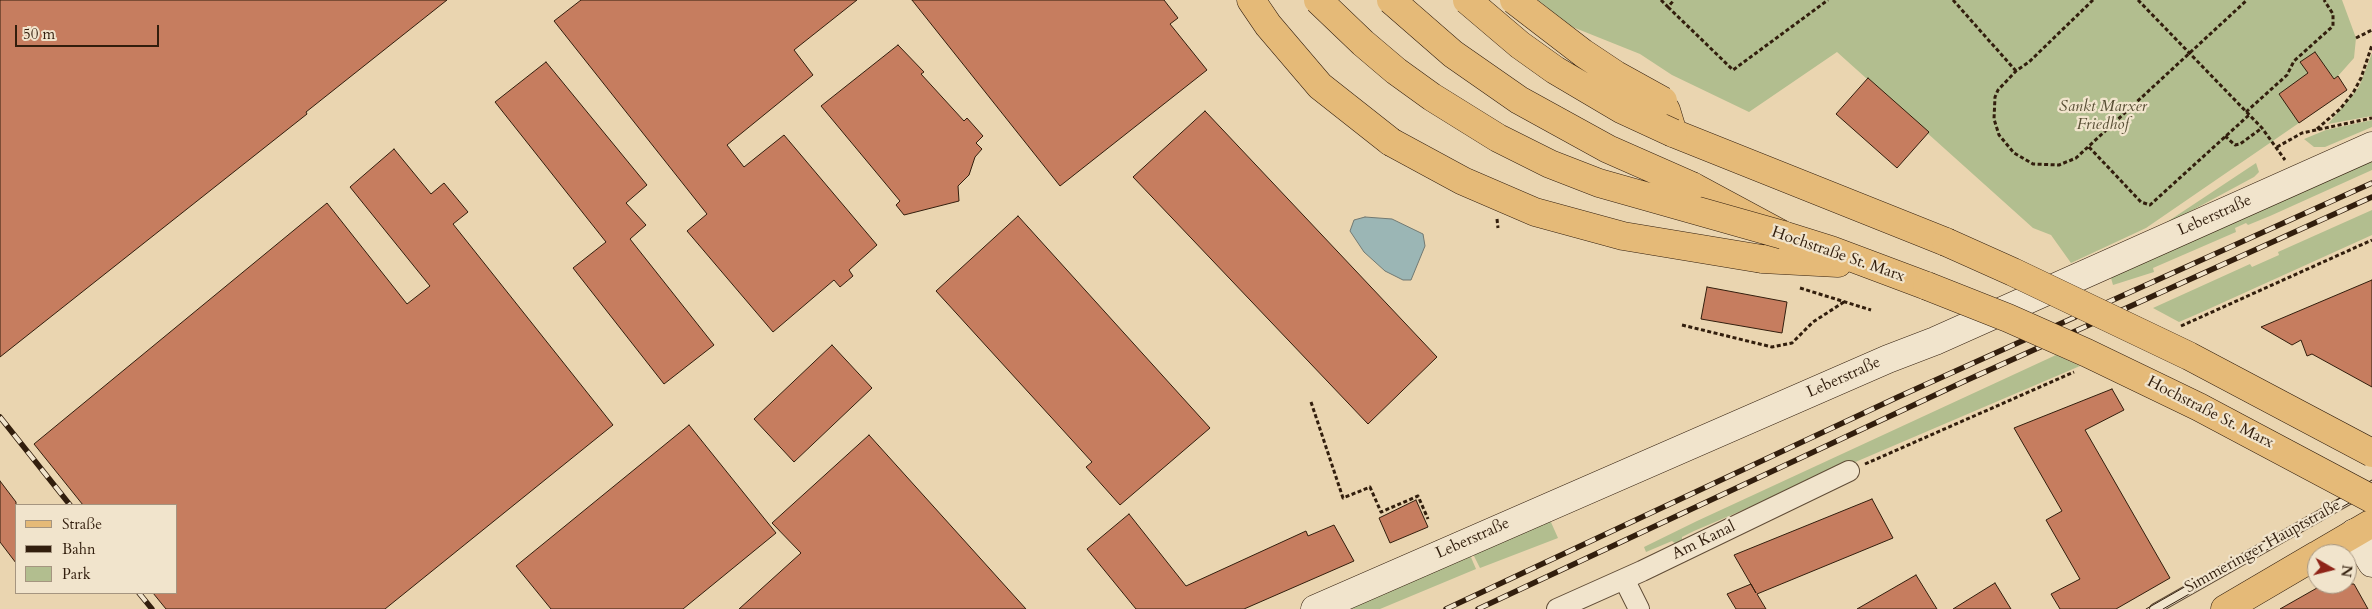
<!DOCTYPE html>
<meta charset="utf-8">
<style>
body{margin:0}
#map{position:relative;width:2372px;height:609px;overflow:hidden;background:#ead5b0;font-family:Cardo,serif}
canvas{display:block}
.legend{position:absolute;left:15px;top:504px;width:162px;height:90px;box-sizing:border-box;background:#f1e4cc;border:1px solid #a59580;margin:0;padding:6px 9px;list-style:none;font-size:15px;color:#321e0d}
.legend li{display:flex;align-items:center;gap:10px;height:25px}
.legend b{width:25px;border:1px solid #a59580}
.north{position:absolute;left:2307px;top:544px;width:50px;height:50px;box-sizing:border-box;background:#f1e4cc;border:1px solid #a59580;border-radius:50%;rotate:98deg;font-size:14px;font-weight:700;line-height:20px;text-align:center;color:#321e0d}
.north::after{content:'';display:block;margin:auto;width:18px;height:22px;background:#8f2418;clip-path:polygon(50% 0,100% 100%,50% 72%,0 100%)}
.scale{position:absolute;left:15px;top:25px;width:144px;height:22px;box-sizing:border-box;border:2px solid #321e0d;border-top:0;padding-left:6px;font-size:15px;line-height:18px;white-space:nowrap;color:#321e0d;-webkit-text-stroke:4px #f1e4cc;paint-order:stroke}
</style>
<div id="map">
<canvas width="2372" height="609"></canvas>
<ul class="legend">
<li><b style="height:6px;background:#e5ba78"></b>Straße</li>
<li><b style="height:6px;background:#321e0d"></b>Bahn</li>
<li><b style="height:14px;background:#b2be8f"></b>Park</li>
</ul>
<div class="north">N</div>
<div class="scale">50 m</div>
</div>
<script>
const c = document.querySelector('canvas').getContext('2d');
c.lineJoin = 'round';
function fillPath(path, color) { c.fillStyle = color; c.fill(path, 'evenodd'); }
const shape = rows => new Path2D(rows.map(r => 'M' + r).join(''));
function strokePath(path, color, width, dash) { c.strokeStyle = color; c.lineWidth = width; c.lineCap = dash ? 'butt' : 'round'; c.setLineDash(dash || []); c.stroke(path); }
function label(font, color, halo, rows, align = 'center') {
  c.font = font + ' Cardo,serif'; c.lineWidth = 4.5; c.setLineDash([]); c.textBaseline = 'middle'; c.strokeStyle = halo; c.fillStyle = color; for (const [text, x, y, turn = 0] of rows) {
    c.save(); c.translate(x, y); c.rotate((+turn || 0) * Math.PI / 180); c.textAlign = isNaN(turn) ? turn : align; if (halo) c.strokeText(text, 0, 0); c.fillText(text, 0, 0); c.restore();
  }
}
fillPath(shape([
 [1538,0,2342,0,2356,38,2354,58,2338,76,2347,90,2146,228,2071,263,2051,235,2033,228,1837,52,1749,112,1672,75,1640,54,1570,26],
 [2372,53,2372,116,2328,124,2359,87],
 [2372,120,2372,127,2325,147,2314,147,2304,139,2326,130],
 [2372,157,2372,170,2270,216,2248,225,2246,223,2235,228,2236,232,2153,268,2154,272,2113,285,2111,278,2120,271],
 [2256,163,2259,172,2254,177,2165,225,2164,224],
 [2372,210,2372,235,2202,312,2179,322,2153,308,2250,264,2252,267,2279,255,2278,252],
 [2056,355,2080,366,1694,531,1682,537,1682,542,1676,544,1672,541,1646,552,1644,547,1697,521],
 [1550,520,1558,538,1480,568,1473,554],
 [1470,555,1476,569,1380,609,1347,609]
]), '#b2be8f');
const water = shape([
 [1365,217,1392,219,1423,234,1425,246,1411,280,1403,280,1385,271,1364,252,1350,231,1354,220,1365,217]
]);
fillPath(water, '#9bb6b5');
strokePath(water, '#717972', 1);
const building = shape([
 [0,0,447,0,306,112,307,114,0,357,0,0],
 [581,0,857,0,794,50,813,75,727,145,744,167,784,135,877,245,849,270,853,276,840,287,834,280,773,332,687,231,707,214,554,21,581,0],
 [912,0,1164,0,1178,18,1170,24,1207,70,1060,186,912,0],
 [898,45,924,72,921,74,964,121,967,118,983,136,976,143,982,149,975,157,969,175,958,186,959,201,904,215,896,205,900,201,821,106,898,45],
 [2315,52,2334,79,2338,76,2347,90,2299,123,2279,94,2308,73,2300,62,2315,52],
 [546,62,647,185,626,203,646,225,630,239,714,345,664,384,573,268,606,242,495,102,546,62],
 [1868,78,1929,132,1897,168,1836,114,1868,78],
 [1205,111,1437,357,1368,424,1133,177,1205,111],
 [394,149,431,194,444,183,468,212,453,224,613,425,385,609,166,609,153,593,176,593,176,505,83,505,34,444,327,203,407,304,430,286,350,187,394,149],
 [1018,216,1210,428,1120,505,1086,467,1092,462,936,291,1018,216],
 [2372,280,2372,387,2312,354,2307,356,2301,340,2292,345,2261,327,2372,280],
 [1707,287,1787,302,1782,333,1701,319,1707,287],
 [832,345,872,388,794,462,754,419,832,345],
 [2112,389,2124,410,2085,430,2170,578,2116,609,2060,609,2051,594,2080,579,2046,520,2062,511,2014,428,2112,389],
 [689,425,776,533,683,609,551,609,516,566,689,425],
 [869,435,1026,609,739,609,801,553,772,523,869,435],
 [0,481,16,502,16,563,0,542,0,481],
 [1872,499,1893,538,1757,594,1766,609,1736,609,1727,594,1751,584,1756,593,1734,555,1872,499],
 [1416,500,1428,527,1390,543,1379,518,1416,500],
 [1129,514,1186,586,1306,531,1308,536,1334,525,1354,561,1244,609,1136,609,1087,549,1129,514],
 [1916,575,1937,609,1857,609,1916,575],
 [1995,583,2011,609,1953,609,1995,583],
 [2324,584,2354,584,2368,609,2280,609,2324,584]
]);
fillPath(building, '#c67d5f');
strokePath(building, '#321e0d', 1);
const lane = shape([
 [2155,609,2356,495]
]);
const street = shape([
 [1624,579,1639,609],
 [1557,609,1642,571,1849,471]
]);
const secondary = shape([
 [2354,533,2372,563],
 [1315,609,1888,359,1935,341,2372,146]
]);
const primary = shape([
 [2319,554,2372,523],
 [2225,609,2317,555]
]);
const highway = shape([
 [1251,0,1268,25,1320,86,1391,142],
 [1666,110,1673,133,1946,242],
 [1692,186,1783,235,1831,250,1927,286],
 [1762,259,1838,263]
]);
strokePath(lane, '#604c36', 12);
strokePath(street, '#604c36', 22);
strokePath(secondary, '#321e0d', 29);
strokePath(primary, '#321e0d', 29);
strokePath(highway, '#321e0d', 29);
strokePath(shape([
 [1661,0,1668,7,1674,0],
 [1953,0,2016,71],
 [2093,0,2029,62,2016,71,1998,90,1995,97,1994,119,1999,135,2014,153,2033,164,2059,165,2076,158,2247,0],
 [2138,0,2262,128,2285,160],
 [1668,7,1733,70,1828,0],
 [2356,38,2372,30],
 [2246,112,2287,75,2294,61,2333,26,2333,14,2324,0],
 [2317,129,2340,109,2353,93,2361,78,2372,45],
 [2225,136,2235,145,2240,144,2262,128],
 [2089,147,2141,202,2150,205,2249,115],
 [2277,147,2302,133,2372,118],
 [1497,219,1498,228],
 [1800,288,1871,310],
 [1682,325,1772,347,1792,343,1813,322,1844,302],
 [2181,326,2372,240],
 [1311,402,1343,498,1370,487,1381,512,1418,496,1428,519],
 [1865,464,2074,372]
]), '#321e0d', 3, [4, 2.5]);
strokePath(lane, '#f1e4cc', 10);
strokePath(street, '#f1e4cc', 20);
strokePath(secondary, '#f1e4cc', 28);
strokePath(primary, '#e5ba78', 28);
strokePath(highway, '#e5ba78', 28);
strokePath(shape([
 [2146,609,2372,480],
 [2163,609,2372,490]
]), '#321e0d', 1);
const rail = shape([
 [0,417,70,505],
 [139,593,152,609],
 [1446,609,1898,397,2372,183],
 [1478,609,1965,381,2372,197]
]);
strokePath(rail, '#321e0d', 5.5);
strokePath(rail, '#f1e4cc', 4, [11]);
const highwayBridge = shape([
 [1318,0,1363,43,1396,71,1432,97,1498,138,1550,164,1599,183,1783,235],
 [1391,0,1453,54,1519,100,1608,149,1692,186],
 [1467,0,1520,45,1555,70,1621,109,1673,133],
 [1514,0,1583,53,1616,75,1663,101],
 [1391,142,1463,181,1535,212,1623,236,1762,259],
 [1946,242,2013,272,2189,356,2372,453],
 [1927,286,2008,318,2087,353,2199,407,2372,499]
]);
strokePath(highwayBridge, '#321e0d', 29, []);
strokePath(highwayBridge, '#e5ba78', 28);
label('italic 16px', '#584e34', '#f1e4cc', [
 ["Sankt Marxer",2103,107],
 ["Friedhof",2103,125]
]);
label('16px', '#321e0d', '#f1e4cc', [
 ["Leberstraße",2215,216,-24],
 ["Hochstraße St. Marx",1838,255,19],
 ["Leberstraße",1844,378,-24],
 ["Hochstraße St. Marx",2210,413,27],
 ["Leberstraße",1473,539,-24],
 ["Am Kanal",1704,541,-26],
 ["Simmeringer Hauptstraße",2263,547,-29]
]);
</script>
